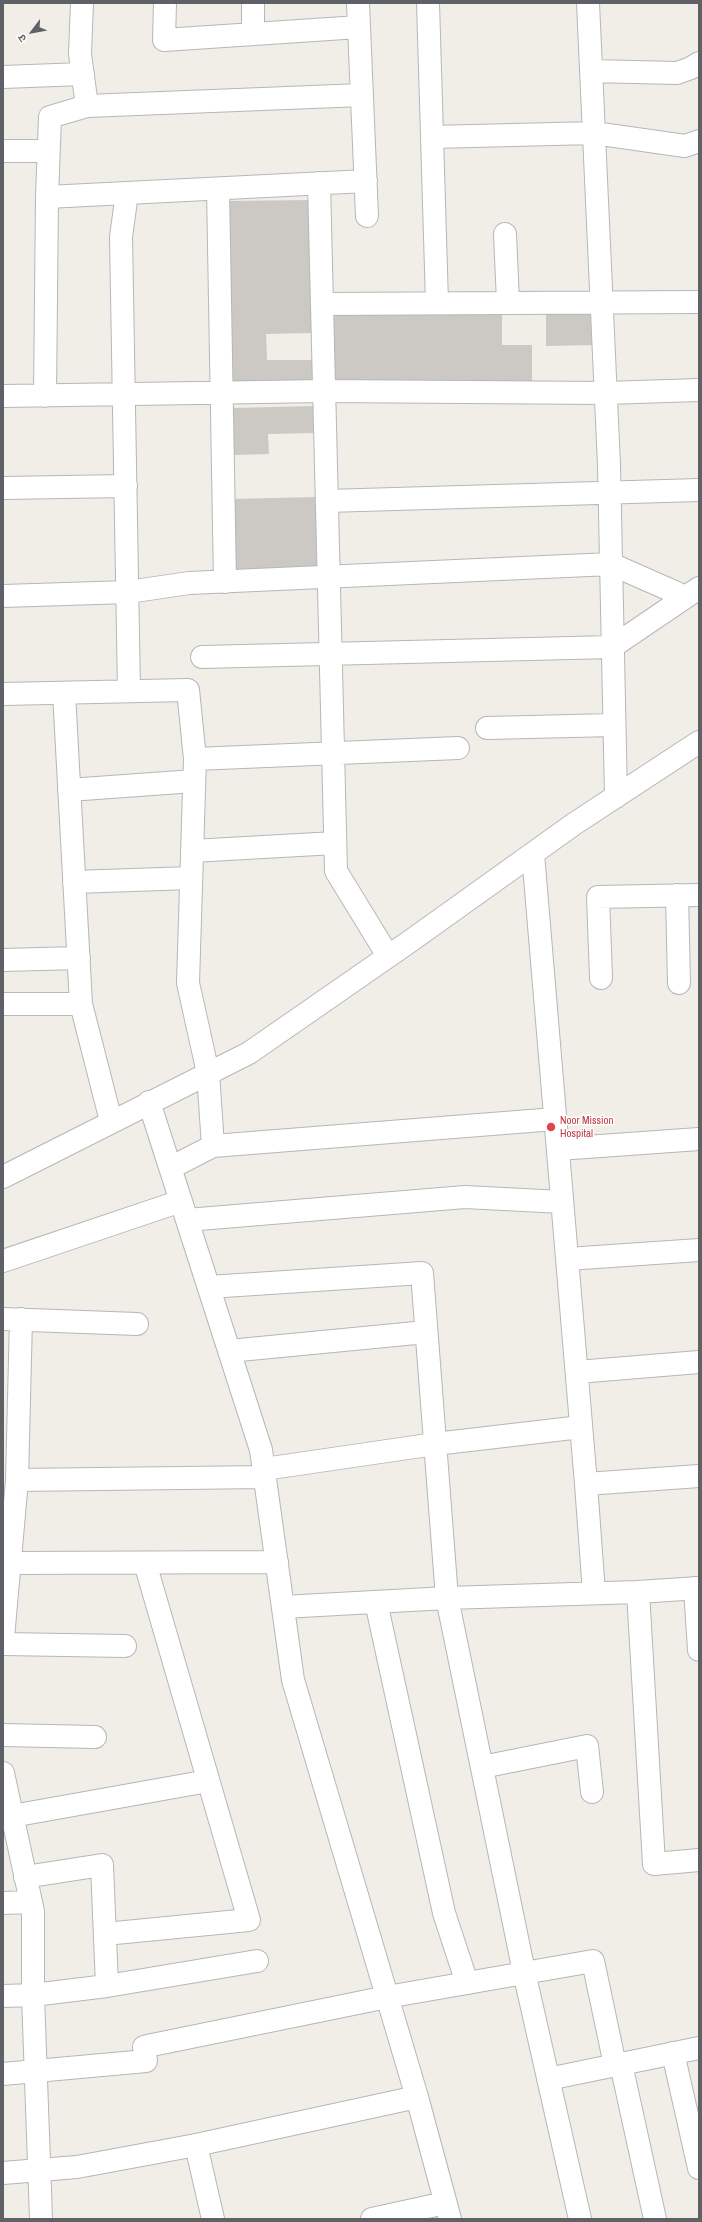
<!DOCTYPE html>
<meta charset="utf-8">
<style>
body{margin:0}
#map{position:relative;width:702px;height:2222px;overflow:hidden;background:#f0eee7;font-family:"Archivo Narrow","Noto Sans Devanagari",sans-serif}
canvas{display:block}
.frame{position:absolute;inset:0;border:4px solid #5e6267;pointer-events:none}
.north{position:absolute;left:12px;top:12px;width:40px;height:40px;-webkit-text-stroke:3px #fff;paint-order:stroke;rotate:238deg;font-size:11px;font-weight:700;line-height:16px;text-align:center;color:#5e6267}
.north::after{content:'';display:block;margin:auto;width:14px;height:18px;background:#5e6267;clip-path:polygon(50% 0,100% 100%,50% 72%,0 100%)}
</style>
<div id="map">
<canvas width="702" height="2222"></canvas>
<div class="frame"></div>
<div class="north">उ</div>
</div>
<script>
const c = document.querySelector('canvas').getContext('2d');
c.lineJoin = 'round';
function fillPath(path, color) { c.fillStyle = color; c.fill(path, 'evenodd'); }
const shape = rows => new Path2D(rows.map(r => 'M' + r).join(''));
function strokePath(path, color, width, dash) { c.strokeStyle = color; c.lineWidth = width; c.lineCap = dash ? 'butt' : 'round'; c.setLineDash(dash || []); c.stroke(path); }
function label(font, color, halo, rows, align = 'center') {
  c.font = font + ' "Archivo Narrow",sans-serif'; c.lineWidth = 3; c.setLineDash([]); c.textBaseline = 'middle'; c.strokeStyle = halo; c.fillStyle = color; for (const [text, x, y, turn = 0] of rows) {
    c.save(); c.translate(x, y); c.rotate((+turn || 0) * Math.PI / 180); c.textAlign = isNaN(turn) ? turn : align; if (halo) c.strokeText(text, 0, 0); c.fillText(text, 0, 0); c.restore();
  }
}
fillPath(shape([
 [310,200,312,333,266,334,267,360,317,360,317,386,230,387,227,201],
 [502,309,502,345,532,345,532,384,334,385,333,310],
 [593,312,593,345,546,346,546,313],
 [314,406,315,433,268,434,269,454,233,455,232,408],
 [316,497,318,572,234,574,232,499]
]), '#ccc9c4');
const minor = shape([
 [82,3,80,54,87,106],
 [165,3,164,40,359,27],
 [253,3,253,34],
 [358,3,367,216],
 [428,3,437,303],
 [588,3,609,465,616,797],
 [591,71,677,73,691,68,699,63],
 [3,77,83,74],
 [432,137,594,133,685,146,699,141],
 [3,151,48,151],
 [319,183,336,871,388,956],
 [218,189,225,582],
 [127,193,121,237,129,691],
 [47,197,366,181],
 [505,234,508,302],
 [322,304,699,302],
 [3,396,325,391,606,393,699,390],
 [45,396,47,197,50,117,87,106,362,95],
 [3,488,126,486],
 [327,501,699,490],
 [3,596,128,592,189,583,611,564,686,597],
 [202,657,612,647,699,588],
 [64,693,81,1004,111,1121],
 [3,694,188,690,195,759,188,983,208,1073,213,1146,555,1119],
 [487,728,614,725],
 [195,759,458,748],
 [69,790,194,781],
 [192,851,335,843],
 [533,854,586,1484,699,1476],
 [74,882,191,878],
 [677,895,679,983],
 [3,960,79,958],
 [601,978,598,897,699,895],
 [3,1004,81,1004],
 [149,1102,261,1450,293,1680,417,2097,450,2219],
 [558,1149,699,1139],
 [170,1168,213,1146],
 [3,1177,249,1053,409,942,574,824,699,742],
 [187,1220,465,1197,562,1202],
 [567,1259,699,1250],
 [3,1261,181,1201],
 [209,1287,422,1273,447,1598,524,1972,580,2219],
 [3,1319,137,1324],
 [229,1351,426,1332],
 [577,1372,699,1362],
 [264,1469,435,1444,581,1427],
 [17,1480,265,1477],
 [586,1484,594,1593],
 [10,1563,277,1562],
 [695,1588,699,1650],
 [638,1592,654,1864,699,1860],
 [376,1602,444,1913,467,1983],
 [283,1607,447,1598,638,1592,699,1588],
 [3,1638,17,1480,21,1319],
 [3,1644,125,1646],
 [3,1735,95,1737],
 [482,1767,587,1746,592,1792],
 [3,1773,33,1911,33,1995,41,2219],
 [12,1816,208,1781],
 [25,1877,102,1865,107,1986],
 [3,1903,31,1902],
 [105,1934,249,1920,145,1563],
 [3,1996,33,1995,107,1986,257,1961],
 [673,2053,699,2168],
 [621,2064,655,2219],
 [3,2074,146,2061,144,2047,152,2045,387,1997,593,1961,615,2065],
 [548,2079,699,2048],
 [196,2145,213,2219],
 [3,2173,77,2167,196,2145,417,2097],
 [372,2219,445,2203]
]);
strokePath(minor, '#b4b7bb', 24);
strokePath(minor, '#fff', 22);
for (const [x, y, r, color] of [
 [551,1127,5,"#e0444e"]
]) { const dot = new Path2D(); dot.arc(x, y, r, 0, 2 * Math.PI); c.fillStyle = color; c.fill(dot); strokePath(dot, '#fff', 1.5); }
label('11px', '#be3a42', '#fff', [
 ["Noor Mission",560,1121],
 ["Hospital",560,1134]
], 'left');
</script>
